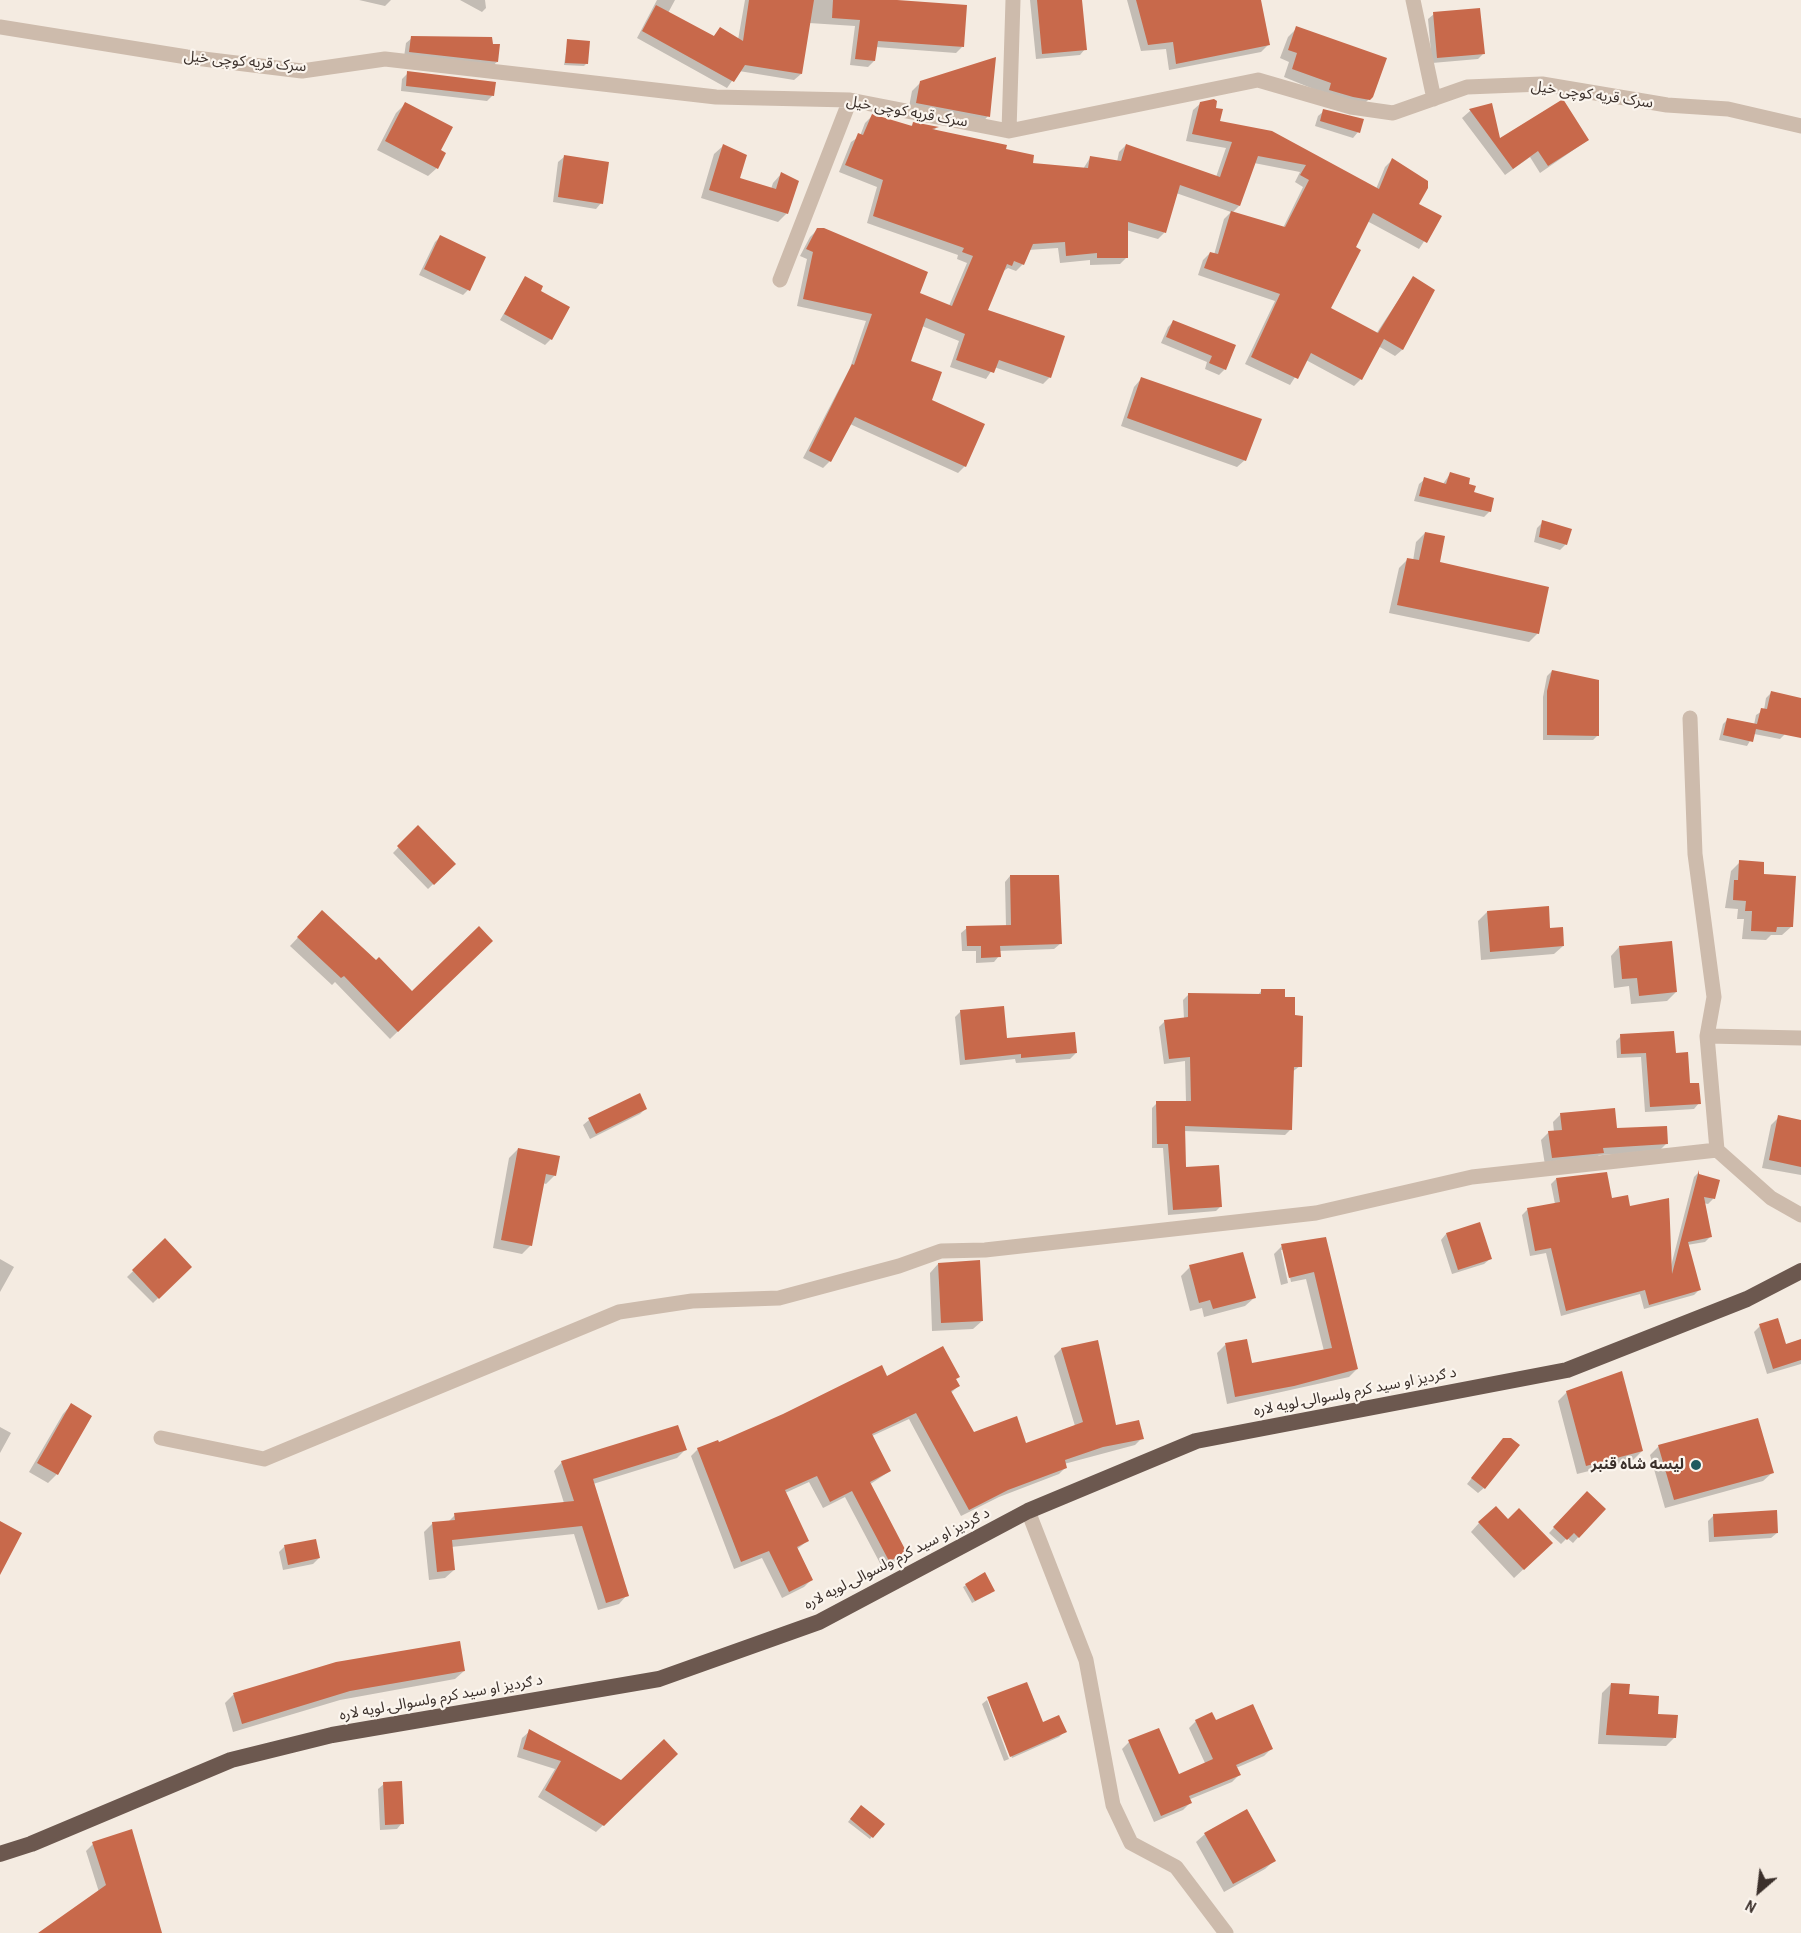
<!DOCTYPE html>
<meta charset="utf-8">
<style>
body{margin:0}
#map{position:relative;width:1801px;height:1933px;overflow:hidden;background:#f4ebe1;font-family:"Archivo Narrow",sans-serif}
canvas{display:block}
.north{position:absolute;left:1729px;top:1861px;width:60px;height:60px;-webkit-text-stroke:4px #fbf5ee;paint-order:stroke;rotate:208deg;font-size:16px;font-weight:700;line-height:24px;text-align:center;color:#3b302b}
.north::after{content:'';display:block;margin:auto;width:21px;height:27px;background:#3b302b;clip-path:polygon(50% 0,100% 100%,50% 72%,0 100%)}
</style>
<div id="map">
<canvas width="1801" height="1933"></canvas>
<div class="north">N</div>
</div>
<script>
const c = document.querySelector('canvas').getContext('2d');
c.lineJoin = 'round';
function fillPath(path, color) { c.fillStyle = color; c.fill(path, 'evenodd'); }
const shape = rows => new Path2D(rows.map(r => 'M' + r).join(''));
function strokePath(path, color, width, dash) { c.strokeStyle = color; c.lineWidth = width; c.lineCap = dash ? 'butt' : 'round'; c.setLineDash(dash || []); c.stroke(path); }
function label(font, color, halo, rows, align = 'center') {
  c.font = font + ' "Archivo Narrow","Noto Sans Arabic",sans-serif'; c.lineWidth = 4.5; c.setLineDash([]); c.textBaseline = 'middle'; c.strokeStyle = halo; c.fillStyle = color; for (const [text, x, y, turn = 0] of rows) {
    c.save(); c.translate(x, y); c.rotate((+turn || 0) * Math.PI / 180); c.textAlign = isNaN(turn) ? turn : align; if (halo) c.strokeText(text, 0, 0); c.fillText(text, 0, 0); c.restore();
  }
}
fillPath(shape([
 [359,0,391,0,385,6],
 [460,0,485,0,486,8,482,12],
 [657,0,675,0,668,13,713,37,720,29,738,40,745,0,877,0,962,47,956,53,876,47,874,61,868,67,850,65,855,26,809,23,801,74,794,80,739,71,727,88,637,38],
 [1030,0,1081,0,1085,49,1080,55,1036,59],
 [1127,0,1259,0,1268,45,1261,52,1169,70,1166,49,1141,51],
 [1434,14,1483,54,1478,59,1432,63,1428,19],
 [1297,28,1369,99,1360,108,1284,77,1289,62,1280,58,1288,37],
 [412,38,497,62,491,67,404,57,406,43],
 [568,40,586,64,584,66,564,65],
 [408,73,493,95,487,101,401,91,402,79],
 [921,82,988,116,980,125,908,112,912,91],
 [1201,103,1215,109,1219,122,1376,189,1385,167,1392,160,1417,204,1440,217,1419,249,1367,221,1329,309,1376,334,1413,278,1433,290,1402,350,1395,356,1378,346,1361,379,1354,386,1306,360,1290,385,1245,364,1275,301,1198,275,1203,260,1210,253,1214,255,1224,219,1231,212,1176,193,1164,233,1158,239,1126,230,1127,257,1120,264,1090,265,1090,260,1060,263,1058,248,1028,250,1023,264,1016,271,1008,268,1002,272,986,311,1050,377,1043,384,994,367,986,379,950,367,959,341,922,326,909,362,965,466,958,473,850,424,830,461,823,468,803,458,850,368,866,321,797,306,807,259,800,256,810,237,817,230,918,294,949,306,967,263,957,259,958,255,867,223,877,187,839,172,851,142,860,136,865,123,872,116,910,127,913,124,936,128,934,130,1005,150,1031,164,1083,169,1090,158,1117,162,1119,152,1126,145,1216,177,1226,148,1186,141,1193,110],
 [1254,163,1300,172,1295,182,1303,187,1283,228,1232,213,1239,206],
 [405,104,439,151,437,168,428,176,377,150,396,113],
 [1491,105,1499,141,1588,140,1540,173,1530,157,1505,175,1462,118,1470,111],
 [1324,111,1358,132,1353,138,1315,126,1318,116],
 [723,146,738,179,771,189,773,183,781,174,787,213,778,222,701,198,714,154],
 [564,157,601,203,596,209,553,202,558,162],
 [440,237,468,290,463,295,419,275,435,242],
 [525,278,539,291,551,339,545,345,500,320],
 [1173,322,1234,346,1225,369,1219,375,1205,369,1207,362,1161,343,1168,327],
 [1141,379,1245,460,1237,467,1121,426,1134,387],
 [1450,474,1467,485,1490,511,1484,517,1414,501,1419,484,1425,479,1443,484],
 [1543,522,1566,544,1560,550,1534,542,1537,528],
 [1425,533,1438,564,1538,633,1529,642,1389,613,1399,568,1407,560,1413,561,1416,542],
 [1552,671,1598,735,1593,740,1543,740,1543,697,1547,676],
 [1771,693,1801,699,1801,736,1785,734,1780,739,1754,734,1747,746,1719,740,1723,724,1728,719,1754,725,1756,715,1764,710,1766,698],
 [418,827,454,864,428,889,393,853],
 [1740,862,1762,875,1791,927,1782,935,1771,935,1766,940,1742,939,1744,919,1737,919,1738,909,1725,908,1731,871],
 [1010,876,1060,944,1054,949,999,951,999,956,994,962,976,963,976,951,962,951,961,933,967,928,1006,927,1005,882],
 [322,912,412,993,491,941,390,1039,335,982,332,985,290,946],
 [1487,912,1549,930,1563,946,1554,954,1481,960,1478,921],
 [1619,947,1676,992,1667,1001,1631,1004,1629,986,1614,988,1611,956],
 [1262,990,1284,998,1294,1017,1300,1066,1292,1072,1291,1129,1285,1135,1184,1131,1184,1169,1221,1206,1216,1211,1168,1215,1163,1148,1152,1148,1152,1108,1157,1103,1186,1102,1185,1061,1164,1064,1159,1027,1165,1021,1184,1019,1183,1000,1189,994,1257,996],
 [961,1011,1006,1039,1076,1053,1070,1059,1016,1063,1015,1059,960,1065,955,1017],
 [1621,1036,1675,1054,1699,1103,1694,1109,1645,1112,1641,1057,1617,1058,1616,1041],
 [645,1109,640,1114,590,1139,583,1125,589,1120],
 [1561,1114,1616,1130,1666,1144,1658,1152,1599,1155,1594,1160,1545,1165,1541,1140,1549,1132,1554,1132,1553,1122],
 [1779,1117,1801,1122,1801,1175,1762,1168,1771,1125],
 [518,1149,555,1175,546,1184,543,1183,531,1245,522,1254,493,1248,509,1158],
 [1698,1173,1713,1199,1708,1204,1703,1203,1710,1237,1705,1242,1687,1245,1699,1290,1694,1295,1644,1309,1640,1294,1561,1316,1546,1253,1530,1256,1522,1215,1527,1210,1555,1204,1551,1184,1556,1179,1629,1207,1671,1266,1694,1177],
 [1446,1234,1490,1259,1484,1264,1452,1274,1441,1240],
 [1325,1238,1357,1369,1349,1377,1227,1404,1217,1353,1225,1345,1251,1365,1324,1351,1306,1279,1291,1282,1284,1250,1281,1250,1288,1283,1281,1285,1274,1254,1282,1246],
 [165,1240,190,1267,153,1303,127,1277],
 [0,1259,14,1267,0,1292],
 [938,1264,982,1321,973,1329,932,1331,930,1273],
 [1190,1267,1254,1298,1245,1306,1204,1317,1202,1308,1190,1311,1181,1276],
 [1760,1326,1785,1345,1801,1340,1801,1364,1767,1374,1754,1332],
 [1096,1342,1115,1426,1142,1438,1135,1445,1064,1464,1066,1467,1059,1474,999,1497,961,1516,909,1419,872,1436,890,1471,869,1485,905,1553,898,1560,882,1567,845,1497,823,1508,809,1482,785,1493,807,1541,796,1550,811,1580,804,1587,782,1598,762,1558,734,1569,691,1456,698,1449,718,1444,887,1378,955,1380,958,1386,951,1393,973,1433,1025,1444,1075,1426,1054,1356,1061,1349],
 [1567,1392,1642,1451,1633,1460,1577,1474,1558,1401],
 [71,1405,57,1474,48,1483,29,1472,63,1414],
 [0,1427,11,1433,0,1453],
 [1498,1445,1484,1488,1478,1493,1467,1484],
 [1659,1446,1772,1473,1763,1481,1665,1508,1650,1455],
 [685,1450,677,1458,593,1484,627,1595,619,1604,598,1610,574,1534,451,1547,454,1570,445,1578,429,1580,424,1532,432,1524,448,1522,455,1515,564,1503,554,1471,562,1462],
 [1587,1493,1604,1509,1573,1543,1567,1538,1561,1544,1549,1533],
 [1714,1515,1777,1533,1771,1538,1709,1542,1708,1521],
 [1479,1523,1542,1552,1514,1578,1471,1532],
 [284,1547,319,1558,313,1564,283,1570,279,1552],
 [984,1574,991,1593,972,1603,963,1587],
 [464,1671,455,1679,340,1700,233,1732,225,1703,233,1695],
 [1026,1684,1042,1724,1058,1717,1065,1731,1059,1737,1012,1758,990,1699,987,1699],
 [1611,1684,1656,1715,1675,1737,1666,1746,1598,1744,1602,1693],
 [987,1700,1009,1759,1004,1761,982,1704],
 [1196,1721,1215,1722,1271,1749,1264,1756,1236,1768,1239,1775,1232,1782,1188,1800,1190,1803,1183,1810,1154,1822,1122,1749,1129,1742,1178,1776,1205,1763,1189,1728],
 [530,1731,621,1782,676,1754,596,1832,538,1797,555,1769,517,1757,522,1738],
 [384,1784,402,1823,397,1829,380,1830,378,1789],
 [858,1809,883,1824,870,1839,848,1822],
 [1205,1834,1274,1861,1265,1869,1224,1892,1196,1842],
 [93,1844,160,1933,43,1933,99,1892,86,1851]
]), '#0003');
fillPath(shape([
 [749,0,814,0,802,74,745,65,734,82,642,31,656,5,714,36,720,27,743,41],
 [833,0,897,0,967,5,964,47,878,41,875,61,855,59,860,20,832,18],
 [1037,0,1082,0,1087,50,1042,54],
 [1136,0,1261,0,1270,45,1176,64,1173,42,1148,45],
 [1480,8,1485,54,1437,58,1433,12],
 [1296,26,1387,58,1373,97,1370,100,1353,97,1329,90,1331,83,1292,69,1297,53,1288,50],
 [411,36,492,37,493,44,500,44,498,62,409,52],
 [567,39,590,41,588,64,565,63],
 [996,57,990,117,916,103,920,81],
 [407,71,496,82,494,96,406,86],
 [1214,99,1217,101,1216,108,1223,109,1220,121,1272,131,1379,189,1392,158,1428,181,1428,188,1419,204,1442,216,1427,243,1373,213,1356,247,1361,250,1331,308,1378,333,1413,276,1435,290,1403,350,1384,339,1362,380,1311,353,1298,379,1251,357,1280,294,1204,268,1210,252,1218,254,1231,211,1285,227,1309,180,1300,175,1306,165,1258,156,1240,206,1180,185,1166,233,1128,222,1128,258,1097,258,1097,253,1066,256,1065,242,1033,244,1024,265,1014,261,1012,266,1007,264,988,310,1065,336,1051,378,999,360,994,373,956,360,965,334,926,318,911,361,942,372,932,400,985,424,966,467,855,417,831,462,809,451,852,364,854,365,872,314,803,299,813,252,806,249,817,228,824,228,928,272,920,293,952,306,973,256,962,252,964,248,873,216,883,180,845,165,858,133,863,135,872,114,912,126,913,122,939,127,932,129,1007,145,1006,149,1034,155,1033,163,1088,168,1090,156,1121,161,1126,144,1220,177,1232,142,1192,134,1200,102],
 [1563,99,1589,140,1548,166,1538,151,1513,169,1469,109,1492,103,1500,138],
 [405,102,453,127,441,150,446,153,438,169,385,141],
 [1323,109,1364,119,1360,133,1320,121],
 [723,144,747,155,740,178,776,189,781,172,799,181,788,214,709,190],
 [564,155,609,162,603,204,558,197],
 [440,235,486,257,470,291,424,269],
 [525,276,543,286,541,291,570,307,552,340,504,314],
 [1173,320,1236,345,1226,370,1209,363,1212,356,1166,337],
 [1141,377,1262,419,1246,461,1127,418],
 [1450,472,1470,478,1469,484,1476,486,1474,492,1494,498,1491,512,1419,496,1424,477,1446,484],
 [1542,520,1572,529,1567,545,1539,537],
 [1425,532,1445,536,1440,562,1549,587,1539,634,1397,605,1407,558,1419,560],
 [1552,670,1599,680,1599,736,1547,735,1547,691],
 [1771,691,1801,698,1801,738,1756,729,1753,742,1723,735,1727,718,1757,724,1761,708,1767,709],
 [418,825,456,864,434,885,397,846],
 [1739,860,1764,862,1764,874,1796,876,1793,927,1777,927,1776,932,1751,931,1752,911,1745,911,1746,901,1733,900,1734,880,1738,880],
 [1010,875,1059,875,1062,944,1000,946,1001,957,981,958,981,946,967,946,966,926,1011,925],
 [1549,906,1550,928,1563,927,1564,946,1490,952,1487,911],
 [322,910,376,960,379,957,412,991,479,926,493,941,398,1032,344,976,341,978,297,937],
 [1672,941,1677,992,1639,996,1637,978,1622,979,1619,946],
 [1261,989,1285,989,1285,997,1295,997,1295,1015,1303,1016,1302,1067,1294,1067,1292,1130,1185,1126,1186,1167,1219,1165,1222,1207,1173,1210,1168,1144,1157,1144,1156,1101,1191,1101,1190,1057,1169,1059,1164,1020,1188,1017,1188,993,1261,994],
 [1004,1006,1007,1038,1075,1032,1077,1053,1021,1058,1021,1054,965,1060,960,1010],
 [1674,1031,1676,1053,1688,1052,1690,1083,1699,1083,1701,1104,1650,1107,1646,1053,1621,1054,1620,1034],
 [640,1093,647,1109,596,1134,588,1118],
 [1615,1108,1617,1128,1667,1126,1668,1144,1603,1148,1604,1153,1552,1158,1548,1131,1562,1130,1560,1113],
 [1778,1115,1801,1120,1801,1167,1769,1160],
 [518,1148,560,1156,556,1176,546,1174,532,1246,501,1240],
 [1699,1170,1699,1174,1720,1180,1715,1199,1704,1197,1712,1237,1688,1242,1701,1290,1649,1305,1645,1290,1566,1311,1551,1248,1535,1251,1527,1208,1560,1202,1556,1178,1607,1172,1612,1198,1628,1195,1630,1206,1669,1198,1672,1274],
 [1480,1222,1492,1259,1458,1270,1446,1233],
 [1326,1237,1358,1369,1294,1386,1235,1397,1225,1343,1247,1339,1252,1363,1332,1348,1314,1272,1289,1278,1281,1244],
 [165,1238,192,1267,159,1299,132,1270],
 [1243,1252,1256,1298,1213,1309,1210,1300,1199,1303,1189,1265],
 [980,1260,983,1321,941,1323,938,1263],
 [1778,1318,1786,1344,1801,1339,1801,1360,1773,1369,1759,1324],
 [1098,1340,1116,1425,1139,1420,1144,1439,1103,1447,1065,1460,1067,1468,1008,1490,969,1510,916,1413,872,1434,891,1471,870,1482,907,1553,889,1561,852,1491,830,1502,817,1476,785,1490,809,1541,797,1547,813,1580,789,1592,769,1551,741,1562,697,1448,718,1440,719,1442,783,1414,882,1365,887,1376,943,1346,960,1377,956,1379,960,1386,951,1391,974,1432,1017,1416,1026,1443,1083,1422,1061,1348],
 [1622,1371,1643,1451,1586,1466,1566,1391],
 [71,1403,92,1416,58,1475,37,1463],
 [1758,1418,1774,1473,1674,1500,1658,1445],
 [678,1425,687,1450,593,1479,629,1596,606,1603,582,1526,452,1540,455,1570,437,1572,432,1522,455,1520,454,1513,574,1501,561,1461],
 [1503,1438,1511,1438,1520,1445,1485,1489,1471,1478],
 [1587,1491,1606,1509,1579,1538,1574,1533,1567,1540,1553,1527],
 [1496,1506,1508,1519,1519,1508,1553,1543,1524,1570,1478,1522],
 [1777,1510,1778,1533,1714,1537,1713,1514],
 [0,1521,22,1533,0,1575],
 [316,1539,320,1558,288,1565,284,1545],
 [985,1572,995,1591,975,1601,965,1584],
 [460,1641,465,1671,350,1691,242,1724,233,1693,336,1662],
 [1027,1682,1043,1722,1059,1715,1067,1732,1010,1757,987,1697],
 [1611,1683,1630,1684,1629,1694,1659,1696,1658,1714,1678,1715,1676,1738,1606,1735],
 [1253,1704,1273,1749,1236,1765,1241,1775,1189,1796,1192,1803,1161,1816,1128,1740,1159,1728,1179,1774,1213,1759,1195,1720,1212,1712,1216,1720],
 [529,1729,621,1780,664,1739,678,1754,604,1826,545,1790,561,1761,523,1749],
 [402,1781,404,1824,385,1825,383,1782],
 [861,1805,885,1824,873,1838,850,1819],
 [1247,1809,1276,1861,1233,1884,1204,1833],
 [132,1829,162,1933,38,1933,106,1885,92,1842]
]), '#c8694b');
strokePath(shape([
 [1413,0,1434,99],
 [0,27,187,57,302,71,385,59,716,97,850,100,1009,131,1258,80,1351,107,1393,113,1467,87,1542,84,1667,105,1728,109,1801,126],
 [1009,131,1013,0],
 [780,280,850,100],
 [1690,718,1695,854,1714,997,1707,1036,1717,1150,1771,1198,1801,1215],
 [1707,1036,1801,1038],
 [161,1438,264,1459,619,1312,692,1301,779,1298,899,1266,941,1251,985,1250,1316,1213,1472,1177,1717,1150],
 [1028,1511,1086,1660,1113,1805,1131,1843,1176,1867,1226,1933]
]), '#cdbbac', 15);
strokePath(shape([
 [0,1854,31,1844,231,1760,332,1735,659,1679,819,1622,1028,1511,1196,1441,1567,1370,1747,1299,1801,1271]
]), '#6c584f', 16);
for (const [x, y, r, color] of [
 [1696,1465,6,"#1f5a5e"]
]) { const dot = new Path2D(); dot.arc(x, y, r, 0, 2 * Math.PI); c.fillStyle = color; c.fill(dot); strokePath(dot, '#fbf5ee', 2); }
label('15px', '#3b302b', '#fbf5ee', [
 ["سرک قریه کوچی خیل",245,62,5],
 ["سرک قریه کوچی خیل",1592,95,8],
 ["سرک قریه کوچی خیل",907,112,10],
 ["د ګردیز او سید کرم ولسوالۍ لویه لاره",1355,1392,-11],
 ["د ګردیز او سید کرم ولسوالۍ لویه لاره",897,1559,-27],
 ["د ګردیز او سید کرم ولسوالۍ لویه لاره",441,1698,-10]
]);
label('bold 15px', '#3b302b', '#fbf5ee', [
 ["لیسه شاه قنبر",1684,1465]
], 'right');
</script>
